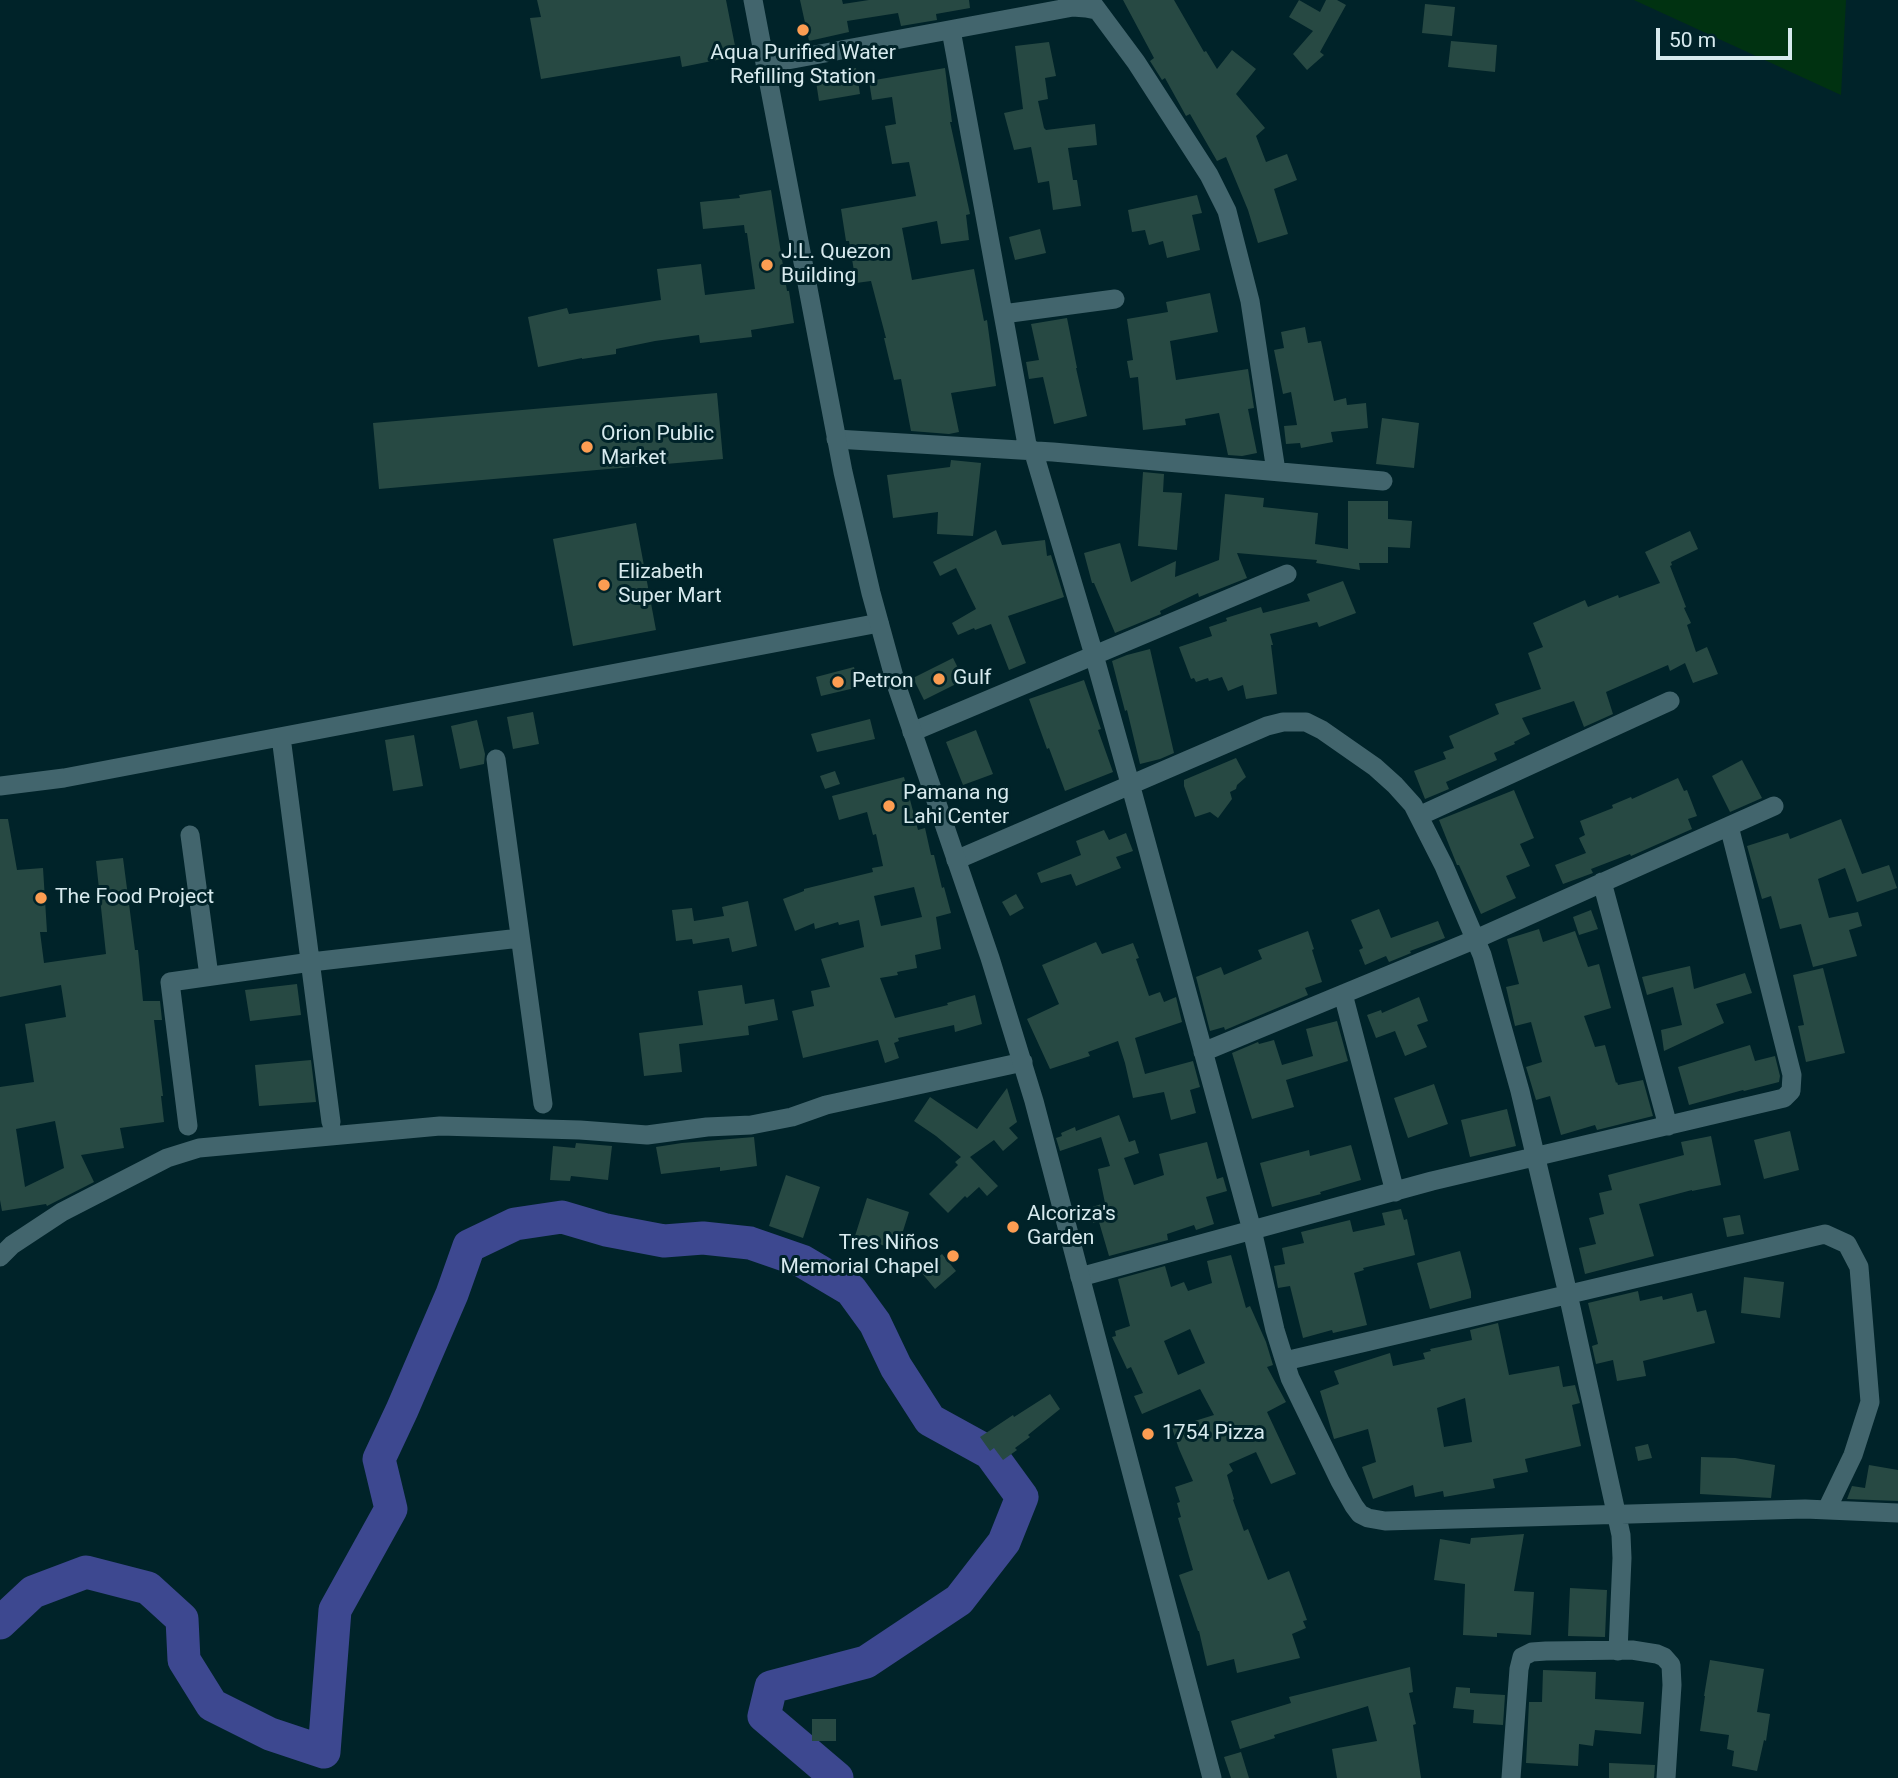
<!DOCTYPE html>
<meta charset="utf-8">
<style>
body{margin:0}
#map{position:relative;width:1898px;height:1778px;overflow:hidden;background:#002329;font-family:Roboto,sans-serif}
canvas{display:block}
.scale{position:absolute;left:1656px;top:28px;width:136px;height:32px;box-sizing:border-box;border:4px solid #d7eaee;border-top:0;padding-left:9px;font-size:21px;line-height:24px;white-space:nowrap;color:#d7eaee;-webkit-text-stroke:5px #002329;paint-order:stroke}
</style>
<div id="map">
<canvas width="1898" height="1778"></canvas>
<div class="scale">50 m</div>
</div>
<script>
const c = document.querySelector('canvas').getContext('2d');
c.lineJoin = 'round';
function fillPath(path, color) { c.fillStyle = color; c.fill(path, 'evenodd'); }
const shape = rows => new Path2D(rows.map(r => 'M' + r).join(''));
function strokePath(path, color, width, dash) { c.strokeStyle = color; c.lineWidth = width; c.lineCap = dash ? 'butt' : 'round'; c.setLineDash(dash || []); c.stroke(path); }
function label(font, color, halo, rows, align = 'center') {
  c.font = font + ' Roboto,sans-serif'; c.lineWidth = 6; c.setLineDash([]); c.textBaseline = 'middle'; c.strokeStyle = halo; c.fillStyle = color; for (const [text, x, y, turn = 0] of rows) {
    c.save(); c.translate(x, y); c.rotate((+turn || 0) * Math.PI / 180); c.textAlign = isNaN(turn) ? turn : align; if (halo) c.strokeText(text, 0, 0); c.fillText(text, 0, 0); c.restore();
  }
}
fillPath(shape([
 [1634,0,1846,0,1841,95]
]), '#003211');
strokePath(shape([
 [0,1623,33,1592,86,1572,148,1588,182,1619,184,1660,212,1705,270,1734,324,1752,335,1610,391,1509,379,1459,402,1410,452,1294,469,1246,515,1224,562,1217,606,1230,664,1241,703,1238,750,1243,802,1261,851,1290,875,1323,896,1367,930,1420,990,1453,1022,1497,1004,1542,959,1600,866,1662,771,1687,764,1716,837,1778]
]), '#3d4890', 33);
fillPath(shape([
 [537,0,726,0,737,56,682,67,680,56,541,79,530,18,541,17],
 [800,0,842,0,843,4,869,0,969,0,970,8,936,14,937,20,901,26,898,13,847,21,849,32,809,41],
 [1123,0,1174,0,1204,52,1206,51,1217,69,1232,50,1256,69,1236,94,1265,128,1256,136,1266,162,1287,154,1297,180,1274,189,1288,234,1258,243,1248,210,1226,157,1217,161,1190,114,1186,116,1165,78,1162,80,1150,61,1154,58],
 [1299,0,1320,12,1326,0,1337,0,1346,5,1320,52,1324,55,1307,70,1293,54,1313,31,1289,17],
 [1425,4,1455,7,1452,36,1422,33],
 [1451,41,1497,45,1495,72,1448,67],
 [1049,42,1056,76,1045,78,1048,99,1038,101,1044,128,1046,130,1095,124,1097,145,1068,148,1073,180,1077,180,1081,206,1053,210,1049,181,1038,183,1031,147,1014,150,1004,113,1023,109,1015,46],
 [856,68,860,94,819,101,815,75],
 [945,68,952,122,950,122,970,214,966,215,969,240,941,244,937,221,902,228,912,280,974,269,984,321,987,320,996,386,951,393,959,432,949,434,911,431,901,379,894,380,884,338,886,338,871,281,856,283,849,241,846,241,841,209,916,196,909,162,892,164,885,126,896,124,892,97,872,100,869,81],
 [771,190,787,291,789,291,794,323,751,330,752,337,700,343,699,335,655,341,616,349,616,354,582,359,582,358,538,367,528,317,567,308,569,314,661,300,657,269,701,264,705,295,755,289,747,233,745,233,744,225,703,229,700,202,740,198,739,195],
 [1197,195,1202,213,1192,215,1200,250,1167,258,1163,241,1149,245,1145,230,1132,232,1128,210],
 [1040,229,1046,253,1015,260,1009,237],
 [1210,293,1218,332,1170,341,1176,380,1248,369,1254,408,1248,409,1257,453,1242,456,1228,455,1219,413,1185,419,1186,425,1143,430,1138,377,1130,378,1127,361,1133,360,1127,319,1168,312,1166,302],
 [1067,318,1077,368,1076,368,1087,416,1054,424,1043,377,1029,379,1026,362,1039,360,1031,324],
 [1305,327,1308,343,1321,341,1334,401,1346,398,1347,405,1366,403,1368,428,1331,432,1333,442,1301,448,1300,443,1286,444,1284,426,1297,425,1291,392,1283,394,1274,350,1284,348,1281,332],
 [717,393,723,459,379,489,373,423],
 [1382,418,1419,423,1414,468,1376,464],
 [951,460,981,463,973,536,937,534,938,512,893,518,887,475,950,467],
 [1143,472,1164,474,1163,492,1182,493,1177,550,1138,546],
 [1225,494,1264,498,1263,507,1318,513,1315,544,1348,549,1348,501,1388,501,1388,519,1412,521,1410,548,1388,547,1388,563,1359,563,1360,570,1316,563,1317,560,1237,553,1247,578,1199,597,1198,593,1160,611,1161,614,1115,633,1094,583,1092,583,1084,553,1120,543,1131,582,1176,561,1175,577,1219,560],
 [636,523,656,630,573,646,553,539],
 [996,530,1002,545,1045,540,1047,556,1051,555,1064,597,1008,616,1026,663,1009,670,991,624,975,630,974,628,958,635,952,623,976,609,956,568,940,576,933,562],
 [1690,531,1698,549,1671,562,1672,565,1670,566,1686,607,1684,608,1691,623,1687,625,1696,652,1707,647,1718,674,1693,683,1685,663,1670,671,1668,665,1606,692,1613,714,1584,727,1574,701,1522,718,1530,734,1514,742,1515,744,1494,753,1497,760,1446,782,1449,789,1425,799,1414,771,1446,759,1443,752,1454,748,1449,736,1499,714,1495,704,1541,689,1528,653,1543,647,1533,623,1585,600,1588,607,1618,595,1619,598,1660,583,1645,552],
 [1343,581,1356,613,1319,627,1317,622,1270,634,1273,645,1271,645,1277,694,1246,699,1243,685,1228,691,1222,677,1209,681,1208,678,1196,682,1194,678,1191,679,1179,647,1212,636,1209,627,1227,621,1226,618,1261,607,1263,613,1310,601,1307,594],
 [1150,649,1174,753,1160,759,1140,764,1127,710,1125,711,1112,661,1127,655],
 [953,658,964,680,924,700,913,678],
 [854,667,859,687,821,696,816,677],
 [1084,680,1101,729,1098,730,1113,772,1065,791,1049,748,1047,749,1029,699],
 [533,712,539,744,513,749,507,717],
 [870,719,875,739,817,752,811,734],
 [477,720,485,754,484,764,460,769,451,726],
 [976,730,993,774,963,785,946,742],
 [414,735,423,786,393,791,385,740],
 [1236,758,1246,777,1237,785,1236,789,1230,792,1232,799,1218,818,1210,812,1195,817,1184,786,1184,780],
 [1742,760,1762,798,1730,812,1712,776],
 [835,771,840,784,825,789,820,776],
 [904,777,918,830,925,828,931,855,934,855,942,888,944,887,951,913,936,917,941,949,915,955,917,968,897,972,898,975,880,978,895,1018,948,1005,947,1003,975,995,982,1024,955,1032,954,1025,898,1038,899,1041,894,1043,899,1058,885,1063,878,1040,803,1058,792,1011,814,1006,811,991,830,987,821,959,864,947,859,920,839,925,838,922,815,929,814,923,795,931,783,899,804,891,804,889,873,872,872,868,883,866,876,834,873,835,867,812,839,820,832,796],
 [914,887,922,917,881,926,874,896],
 [1678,778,1684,791,1687,790,1697,816,1688,819,1692,829,1631,856,1630,854,1591,869,1593,873,1563,884,1555,865,1586,853,1579,838,1585,835,1580,821,1613,808,1612,805,1631,797,1632,799],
 [1514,790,1534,838,1520,844,1530,866,1506,876,1516,898,1481,914,1459,865,1457,865,1439,820],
 [0,819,8,819,17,870,43,868,47,932,40,932,44,963,106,954,96,861,123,858,135,950,138,950,143,1001,160,1001,162,1020,154,1020,163,1096,161,1096,164,1122,120,1128,124,1148,81,1155,94,1182,47,1206,46,1204,2,1211,0,1200,0,1087,34,1082,25,1024,66,1017,61,985,0,997],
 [55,1121,64,1168,25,1187,16,1129],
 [1841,819,1862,874,1889,865,1897,888,1857,902,1845,868,1818,879,1829,918,1858,912,1862,926,1849,930,1857,956,1813,967,1801,924,1780,929,1771,896,1762,899,1747,846,1788,833,1790,839],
 [1104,830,1109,840,1126,833,1133,851,1116,857,1121,868,1076,886,1071,874,1041,883,1037,873,1081,855,1076,841],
 [1016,894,1024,908,1010,916,1002,902],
 [748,901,757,946,732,952,729,938,693,944,692,939,676,941,672,910,692,908,694,921,724,916,722,907],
 [1379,909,1391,938,1438,921,1445,938,1410,951,1411,953,1389,962,1386,956,1365,965,1359,950,1363,948,1351,920],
 [1591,910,1598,929,1579,935,1573,917],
 [1539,929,1543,942,1575,931,1588,967,1599,964,1611,1008,1584,1016,1595,1047,1605,1045,1616,1083,1617,1082,1618,1085,1643,1080,1653,1116,1597,1130,1595,1125,1561,1135,1550,1096,1536,1100,1526,1067,1542,1062,1531,1022,1515,1026,1506,987,1519,984,1507,939],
 [1308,931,1314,949,1312,950,1322,982,1305,988,1308,995,1225,1030,1224,1027,1210,1031,1196,977,1221,967,1224,975,1262,959,1258,950],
 [1096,942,1102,954,1133,943,1139,958,1136,959,1149,996,1160,992,1164,1002,1176,997,1182,1022,1135,1038,1145,1074,1193,1061,1200,1087,1190,1090,1196,1113,1171,1120,1164,1092,1133,1098,1125,1063,1118,1041,1088,1052,1090,1056,1050,1069,1027,1019,1059,1004,1042,965],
 [1690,966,1694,989,1745,973,1752,993,1716,1004,1724,1023,1664,1051,1661,1030,1682,1025,1673,987,1647,995,1642,977],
 [1823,968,1845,1053,1806,1062,1798,1026,1804,1025,1793,975],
 [297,984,301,1015,250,1021,245,990],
 [742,985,745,1004,774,999,778,1020,748,1026,749,1035,679,1044,682,1072,644,1076,639,1033,703,1025,698,991],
 [1419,997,1428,1021,1417,1025,1427,1047,1405,1056,1395,1031,1376,1038,1367,1015,1381,1010,1382,1013],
 [1337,1021,1348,1061,1286,1080,1294,1107,1252,1119,1232,1053,1258,1042,1259,1044,1274,1040,1282,1065,1313,1056,1306,1029],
 [1750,1045,1755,1061,1775,1056,1780,1076,1779,1082,1744,1091,1743,1090,1689,1105,1678,1067],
 [311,1060,316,1102,259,1106,255,1065],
 [1434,1084,1448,1124,1408,1138,1394,1098],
 [1007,1088,1017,1122,1009,1128,1018,1138,1003,1151,994,1140,970,1157,998,1186,987,1196,979,1187,967,1198,965,1196,948,1213,929,1194,958,1165,955,1162,961,1157,936,1136,914,1121,930,1097,977,1129],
 [1507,1109,1516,1146,1470,1157,1461,1120],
 [1119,1115,1129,1142,1135,1140,1139,1153,1124,1158,1134,1185,1164,1175,1159,1154,1207,1142,1217,1179,1223,1177,1227,1191,1206,1197,1214,1224,1196,1230,1194,1225,1167,1234,1168,1240,1109,1256,1099,1222,1093,1223,1089,1208,1105,1203,1098,1169,1110,1166,1101,1137,1060,1151,1056,1138,1062,1136,1061,1133,1075,1127,1076,1131],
 [1790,1131,1799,1170,1764,1179,1754,1140],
 [1711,1136,1721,1185,1692,1191,1692,1190,1639,1204,1654,1256,1585,1274,1579,1248,1596,1244,1589,1218,1604,1214,1599,1193,1612,1190,1608,1175,1684,1155,1681,1142],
 [754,1137,757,1166,720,1171,720,1167,661,1174,656,1147,682,1143],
 [576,1143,612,1146,608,1180,571,1176,570,1181,550,1180,553,1146,575,1148],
 [1351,1145,1361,1180,1320,1192,1321,1194,1272,1207,1260,1163,1309,1150,1310,1156],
 [786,1175,820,1187,803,1238,769,1226],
 [867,1198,909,1212,897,1250,855,1236],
 [1401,1209,1404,1220,1407,1219,1415,1255,1363,1268,1364,1270,1354,1273,1367,1325,1333,1333,1332,1330,1303,1338,1290,1286,1278,1288,1274,1266,1285,1264,1282,1248,1304,1243,1301,1232,1350,1220,1353,1232,1385,1225,1382,1213],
 [1740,1215,1744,1234,1727,1237,1723,1218],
 [1460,1251,1471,1292,1471,1298,1430,1309,1417,1263],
 [942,1254,956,1271,935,1289,921,1272],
 [1231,1255,1246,1308,1250,1306,1266,1342,1273,1365,1267,1367,1286,1402,1267,1412,1296,1474,1271,1484,1256,1452,1229,1464,1233,1471,1227,1475,1234,1499,1233,1500,1244,1531,1248,1529,1268,1580,1289,1571,1307,1620,1303,1621,1306,1628,1292,1634,1300,1658,1237,1673,1234,1659,1207,1666,1199,1631,1198,1631,1179,1575,1193,1570,1178,1518,1181,1517,1177,1503,1180,1502,1175,1487,1193,1481,1179,1449,1172,1428,1214,1415,1200,1389,1142,1414,1134,1396,1143,1393,1131,1367,1127,1369,1112,1337,1116,1336,1115,1331,1130,1326,1118,1279,1165,1266,1171,1287,1184,1282,1188,1291,1212,1283,1207,1261],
 [1190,1329,1205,1363,1178,1375,1164,1341],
 [1744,1277,1784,1282,1780,1318,1741,1313],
 [1638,1291,1640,1301,1662,1296,1663,1300,1692,1293,1697,1312,1706,1310,1715,1343,1643,1361,1646,1376,1617,1381,1613,1360,1596,1364,1592,1346,1598,1344,1588,1303],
 [1498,1323,1509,1375,1559,1366,1563,1387,1575,1385,1580,1403,1572,1405,1581,1446,1525,1459,1528,1472,1493,1479,1495,1488,1444,1497,1443,1491,1415,1497,1413,1485,1373,1499,1362,1467,1376,1462,1368,1429,1334,1439,1320,1391,1339,1384,1334,1371,1390,1353,1393,1366,1425,1359,1423,1353,1431,1351,1430,1349,1472,1340,1470,1330],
 [1465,1398,1472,1442,1444,1447,1437,1408],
 [1050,1394,1060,1409,1028,1435,1030,1437,1015,1448,1017,1450,1003,1460,994,1448,990,1451,980,1437,1013,1415,1014,1417],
 [1648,1444,1652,1458,1638,1461,1635,1447],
 [1701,1457,1735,1458,1775,1465,1771,1498,1700,1494],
 [1869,1465,1898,1470,1898,1501,1847,1499,1852,1486,1865,1488],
 [1524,1534,1514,1591,1534,1592,1531,1635,1497,1633,1497,1637,1463,1635,1465,1584,1434,1580,1440,1539,1470,1544,1471,1538],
 [1570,1588,1607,1590,1605,1637,1568,1636],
 [1710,1660,1764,1669,1757,1712,1770,1714,1766,1741,1764,1740,1757,1771,1732,1766,1734,1751,1727,1749,1729,1735,1700,1731,1705,1696,1704,1696],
 [1410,1667,1413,1692,1409,1693,1416,1724,1413,1725,1421,1778,1337,1778,1332,1749,1377,1741,1368,1706,1274,1735,1275,1738,1240,1749,1231,1721,1291,1703,1289,1697],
 [1543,1670,1596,1672,1595,1699,1644,1702,1641,1734,1595,1730,1593,1746,1579,1744,1578,1766,1526,1763,1529,1702,1542,1702],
 [1456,1687,1470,1688,1470,1693,1505,1695,1503,1725,1473,1723,1474,1710,1453,1708],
 [812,1719,836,1719,836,1741,812,1741],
 [1241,1752,1249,1778,1231,1778,1224,1757],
 [1609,1763,1655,1765,1654,1778,1609,1778]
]), '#274943');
strokePath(shape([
 [1090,0,1136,62,1209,175,1227,211,1250,301,1276,471],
 [951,30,1028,450],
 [766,64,1073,7,1086,8,1096,10],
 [1003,314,1115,299],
 [836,439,1053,452,1383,481],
 [1033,450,1094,655,1131,787,1252,1230,1275,1330,1290,1378,1340,1481,1354,1506,1360,1514,1368,1518,1385,1521,1805,1509,1898,1513],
 [912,732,1287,574],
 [281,737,331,1122],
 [496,759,543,1104],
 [0,786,64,778,879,623],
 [1419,816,1670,701],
 [190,835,209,976],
 [956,860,1267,726,1283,722,1306,722,1322,730,1375,767,1395,785,1413,805,1444,866,1482,955,1520,1091,1568,1294,1621,1535,1622,1558,1618,1651],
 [1602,882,1668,1126],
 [1343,994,1395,1192],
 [1203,1052,1476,939,1774,806],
 [188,1126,170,982,311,962,520,938],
 [0,1257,12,1245,62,1212,167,1158,199,1148,440,1126,580,1130,647,1135,707,1127,751,1125,792,1117,826,1105,1023,1062],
 [1080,1277,1432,1181,1784,1098,1791,1091,1792,1075,1729,826],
 [1285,1361,1825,1234,1847,1244,1859,1267,1870,1402,1853,1455,1827,1509],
 [1511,1778,1519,1669,1522,1657,1532,1652,1546,1651,1632,1650,1657,1654,1664,1657,1671,1665,1672,1685,1666,1778]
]), '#42656d', 19);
strokePath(shape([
 [753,0,843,472,871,593,896,684,990,958,1034,1101,1212,1778]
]), '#42656d', 19);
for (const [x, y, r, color] of [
 [803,30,7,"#fc9d52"],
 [767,265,7,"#fc9d52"],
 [587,447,7,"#fc9d52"],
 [604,585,7,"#fc9d52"],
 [939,679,7,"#fc9d52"],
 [838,682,7,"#fc9d52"],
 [889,806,7,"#fc9d52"],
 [41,898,7,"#fc9d52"],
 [1013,1227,7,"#fc9d52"],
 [953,1256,7,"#fc9d52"],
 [1148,1434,7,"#fc9d52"]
]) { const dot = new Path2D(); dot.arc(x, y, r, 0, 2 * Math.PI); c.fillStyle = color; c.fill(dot); strokePath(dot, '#002329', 2.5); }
label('21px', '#d7eaee', '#002329', [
 ["Aqua Purified Water",803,54,"center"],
 ["Refilling Station",803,78,"center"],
 ["J.L. Quezon",781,253],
 ["Building",781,277],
 ["Orion Public",601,435],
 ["Market",601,459],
 ["Elizabeth",618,573],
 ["Super Mart",618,597],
 ["Gulf",953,679],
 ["Petron",852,682],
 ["Pamana ng",903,794],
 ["Lahi Center",903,818],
 ["The Food Project",55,898],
 ["Alcoriza's",1027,1215],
 ["Garden",1027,1239],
 ["Tres Niños",939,1244,"right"],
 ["Memorial Chapel",939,1268,"right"],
 ["1754 Pizza",1162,1434]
], 'left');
</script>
